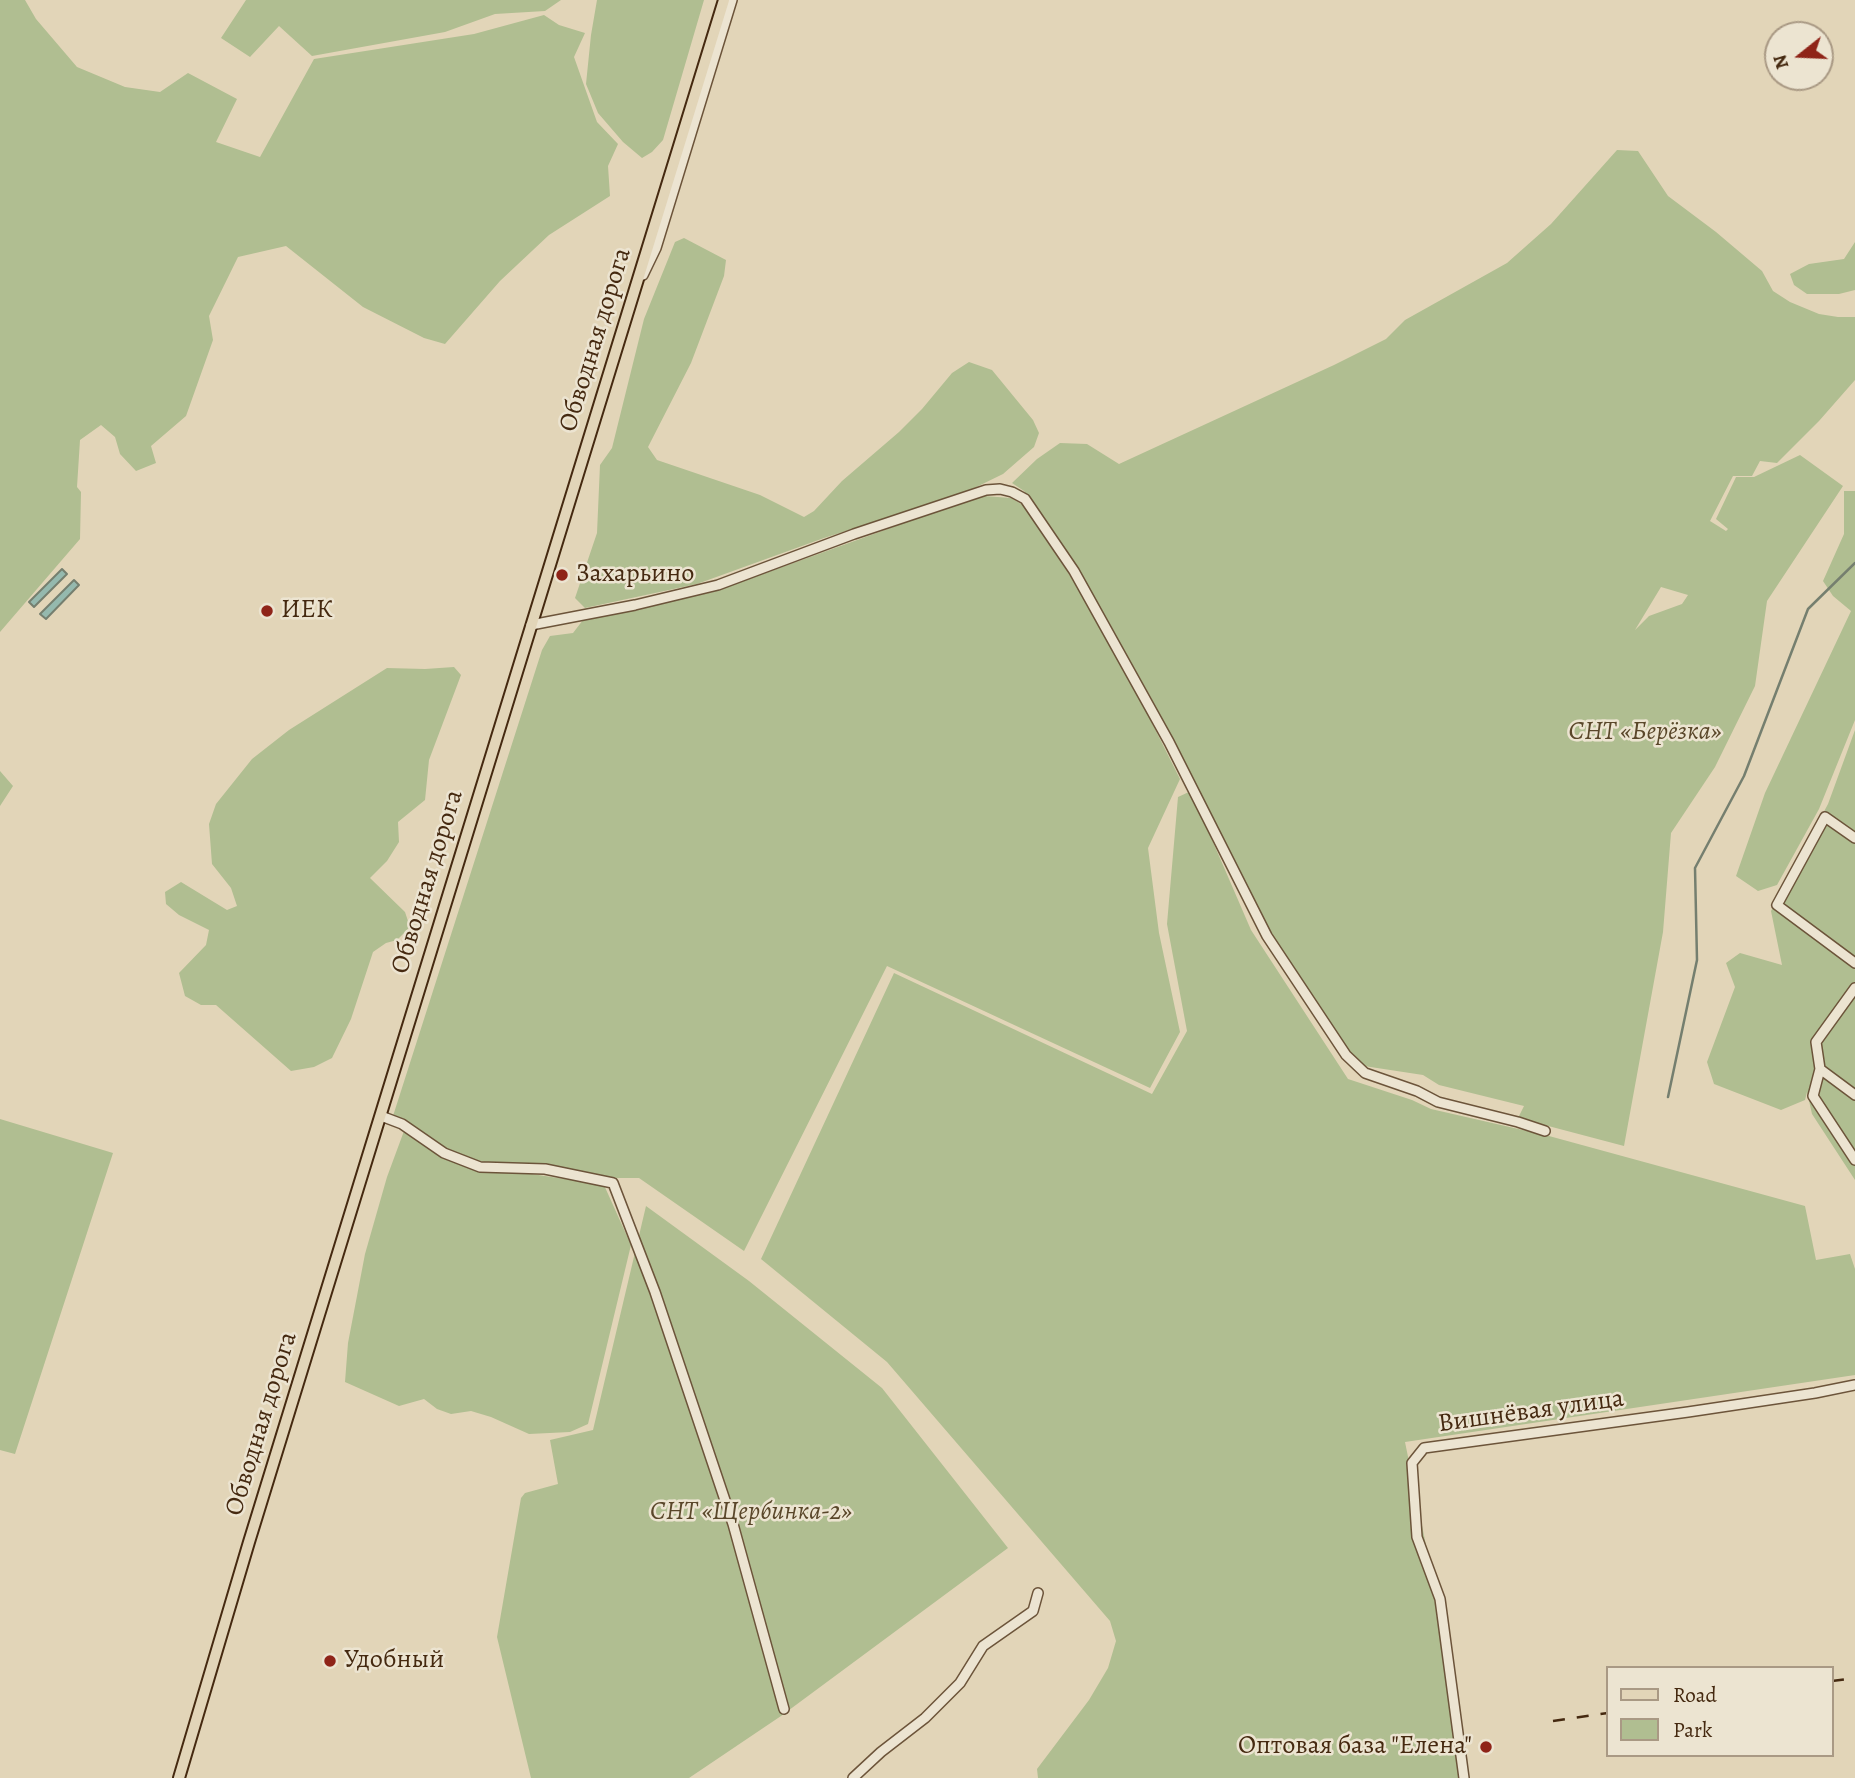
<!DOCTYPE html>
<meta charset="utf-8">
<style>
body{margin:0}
#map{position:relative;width:1855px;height:1778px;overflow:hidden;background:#e2d5b8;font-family:Alegreya,serif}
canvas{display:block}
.legend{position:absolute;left:1606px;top:1666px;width:228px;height:91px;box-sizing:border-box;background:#ece4d1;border:2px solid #a99984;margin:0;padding:9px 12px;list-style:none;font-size:21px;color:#452910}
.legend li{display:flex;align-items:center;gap:14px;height:35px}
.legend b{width:35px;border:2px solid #a99984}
.north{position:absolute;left:1764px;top:21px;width:70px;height:70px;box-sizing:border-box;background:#ece4d1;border:2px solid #a99984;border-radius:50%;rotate:252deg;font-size:19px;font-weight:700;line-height:28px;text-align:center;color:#452910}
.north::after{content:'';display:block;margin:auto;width:24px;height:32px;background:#8f2418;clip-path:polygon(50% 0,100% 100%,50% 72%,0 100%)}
</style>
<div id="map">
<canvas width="1855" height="1778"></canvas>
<ul class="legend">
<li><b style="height:9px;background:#e2d5b8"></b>Road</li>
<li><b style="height:19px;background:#b0be91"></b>Park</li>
</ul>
<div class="north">N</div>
</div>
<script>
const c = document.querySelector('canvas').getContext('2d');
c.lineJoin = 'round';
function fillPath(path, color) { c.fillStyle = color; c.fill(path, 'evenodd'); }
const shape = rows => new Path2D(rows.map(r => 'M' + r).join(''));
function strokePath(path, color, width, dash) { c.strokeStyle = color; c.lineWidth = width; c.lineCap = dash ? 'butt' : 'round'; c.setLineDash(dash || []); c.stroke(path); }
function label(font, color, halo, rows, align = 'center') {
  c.font = font + ' Alegreya,serif'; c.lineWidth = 5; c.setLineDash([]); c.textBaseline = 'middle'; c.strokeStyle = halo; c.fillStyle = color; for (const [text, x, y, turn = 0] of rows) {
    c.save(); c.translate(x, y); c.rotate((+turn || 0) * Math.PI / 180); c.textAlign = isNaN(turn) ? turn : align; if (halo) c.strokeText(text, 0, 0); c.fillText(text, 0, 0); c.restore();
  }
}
fillPath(shape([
 [0,0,25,0,36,19,77,67,125,87,160,92,188,73,237,99,216,142,260,157,314,59,474,34,544,15,559,25,585,33,574,57,597,122,618,144,608,166,610,196,549,235,500,281,445,344,424,338,363,307,286,246,238,257,209,316,213,340,186,416,151,446,156,463,136,471,120,454,115,437,101,425,80,440,77,487,81,492,80,539,0,632],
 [246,0,561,0,545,11,495,14,445,32,312,56,279,26,250,57,221,38],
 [597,0,704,0,663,140,652,152,642,158,623,142,598,113,586,84,591,35],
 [1617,150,1638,151,1668,196,1716,232,1762,271,1773,291,1790,302,1819,314,1838,317,1855,317,1855,380,1819,421,1777,463,1760,461,1752,476,1733,476,1710,521,1726,531,1728,529,1716,519,1736,477,1754,477,1800,455,1843,486,1767,601,1755,686,1715,767,1671,833,1663,932,1624,1146,1518,1118,1524,1106,1439,1085,1423,1075,1364,1066,1343,1047,1276,944,1151,698,1081,573,1024,491,1012,483,1037,459,1060,443,1087,444,1119,464,1334,365,1386,339,1405,320,1507,263,1551,224],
 [1661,587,1688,595,1682,604,1649,616,1635,630],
 [684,238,726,260,724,276,691,363,648,447,657,460,760,495,804,517,814,511,842,481,899,432,922,409,952,373,969,362,992,370,1033,420,1039,433,1034,447,1003,474,962,494,824,538,697,584,585,608,575,598,597,533,600,465,612,448,644,319,675,242],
 [1855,242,1855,290,1839,294,1807,294,1794,285,1790,274,1809,264,1844,259],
 [1844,491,1855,491,1855,720,1819,809,1777,885,1758,891,1736,876,1765,793,1851,611,1833,596,1823,581,1844,534],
 [984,496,1011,498,1023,505,1071,577,1124,667,1180,779,1148,848,1159,933,1180,1032,1150,1088,887,966,744,1251,639,1178,617,1178,544,1164,489,1163,475,1160,442,1147,393,1116,542,650,550,636,573,633,583,620,713,592,968,500],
 [454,667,461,675,429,760,425,800,398,822,399,842,387,861,370,878,405,912,410,927,397,940,386,943,373,952,351,1019,332,1058,314,1067,291,1071,216,1005,201,1005,185,996,179,973,206,945,209,930,179,915,166,904,165,892,181,882,227,910,237,906,231,888,212,864,209,824,216,804,252,759,289,730,387,668,425,669],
 [1855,730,1855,1180,1812,1114,1807,1092,1805,1100,1781,1110,1714,1084,1707,1062,1735,987,1726,963,1740,953,1782,965,1771,911,1828,804],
 [0,771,13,786,0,806],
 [1191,791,1251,930,1348,1079,1412,1100,1431,1109,1549,1136,1805,1206,1816,1260,1850,1254,1855,1269,1855,1375,1405,1442,1428,1555,1460,1778,1038,1778,1037,1769,1089,1700,1108,1668,1116,1641,1110,1621,887,1362,761,1259,894,973,1152,1094,1187,1031,1167,924,1178,797],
 [0,1119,113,1153,15,1454,0,1450],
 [404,1131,441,1156,512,1171,604,1185,631,1245,588,1424,570,1432,529,1434,491,1417,471,1411,451,1414,437,1409,424,1399,399,1406,345,1382,348,1343,365,1254,387,1177],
 [646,1206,749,1281,882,1388,1008,1548,781,1716,689,1778,531,1778,497,1637,521,1498,525,1493,558,1484,550,1440,593,1430]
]), '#b0be91');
const water = shape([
 [62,569,67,574,34,607,29,602,62,569],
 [74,580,79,585,46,619,40,614,74,580]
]);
fillPath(water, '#95b9ae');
strokePath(water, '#757f6f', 2);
strokePath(shape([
 [1668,1097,1697,960,1695,868,1744,776,1808,609,1855,563]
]), '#757f6f', 2.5);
const minor = shape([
 [643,275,656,248,732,0],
 [531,625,635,605,718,585,854,534,986,490,1000,489,1012,492,1025,499,1074,571,1169,742,1267,936,1346,1055,1365,1073,1417,1091,1438,1102,1518,1122,1545,1131],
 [1855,838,1825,817,1777,905,1855,963],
 [1855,988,1816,1042,1820,1069,1855,1095],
 [1820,1069,1813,1096,1855,1160],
 [381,1116,402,1124,444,1153,480,1167,545,1169,613,1183,655,1292,733,1524,784,1709],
 [853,1778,881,1752,925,1718,960,1683,983,1646,1033,1611,1038,1593],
 [1464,1778,1440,1599,1417,1537,1412,1463,1424,1448,1688,1412,1815,1393,1855,1385]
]);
const major = shape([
 [179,1778,249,1542,724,0]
]);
strokePath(minor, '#6c543a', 12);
strokePath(major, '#452910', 14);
strokePath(minor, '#ece4d1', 9);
strokePath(major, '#e2d5b8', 10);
strokePath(shape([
 [1832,1681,1855,1678],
 [1553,1721,1608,1713]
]), '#452910', 2.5, [12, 12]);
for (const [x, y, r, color] of [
 [562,575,7,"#8f2418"],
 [267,611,7,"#8f2418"],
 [330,1661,7,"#8f2418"],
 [1486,1747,7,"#8f2418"]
]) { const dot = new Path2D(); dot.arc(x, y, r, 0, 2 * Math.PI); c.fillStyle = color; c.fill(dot); strokePath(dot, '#ece4d1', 2.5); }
label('26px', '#452910', '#ece4d1', [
 ["Обводная дорога",596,340,-73],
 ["Обводная дорога",428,882,-73],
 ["Вишнёвая улица",1531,1412,-8],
 ["Обводная дорога",262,1424,-73]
]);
label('26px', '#452910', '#ece4d1', [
 ["Захарьино",576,575],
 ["ИЕК",281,611],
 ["Удобный",344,1661],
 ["Оптовая база \"Елена\"",1472,1747,"right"]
], 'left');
label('italic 26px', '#5a472a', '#ece4d1', [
 ["СНТ «Берёзка»",1645,733],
 ["СНТ «Щербинка-2»",751,1513]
]);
</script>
